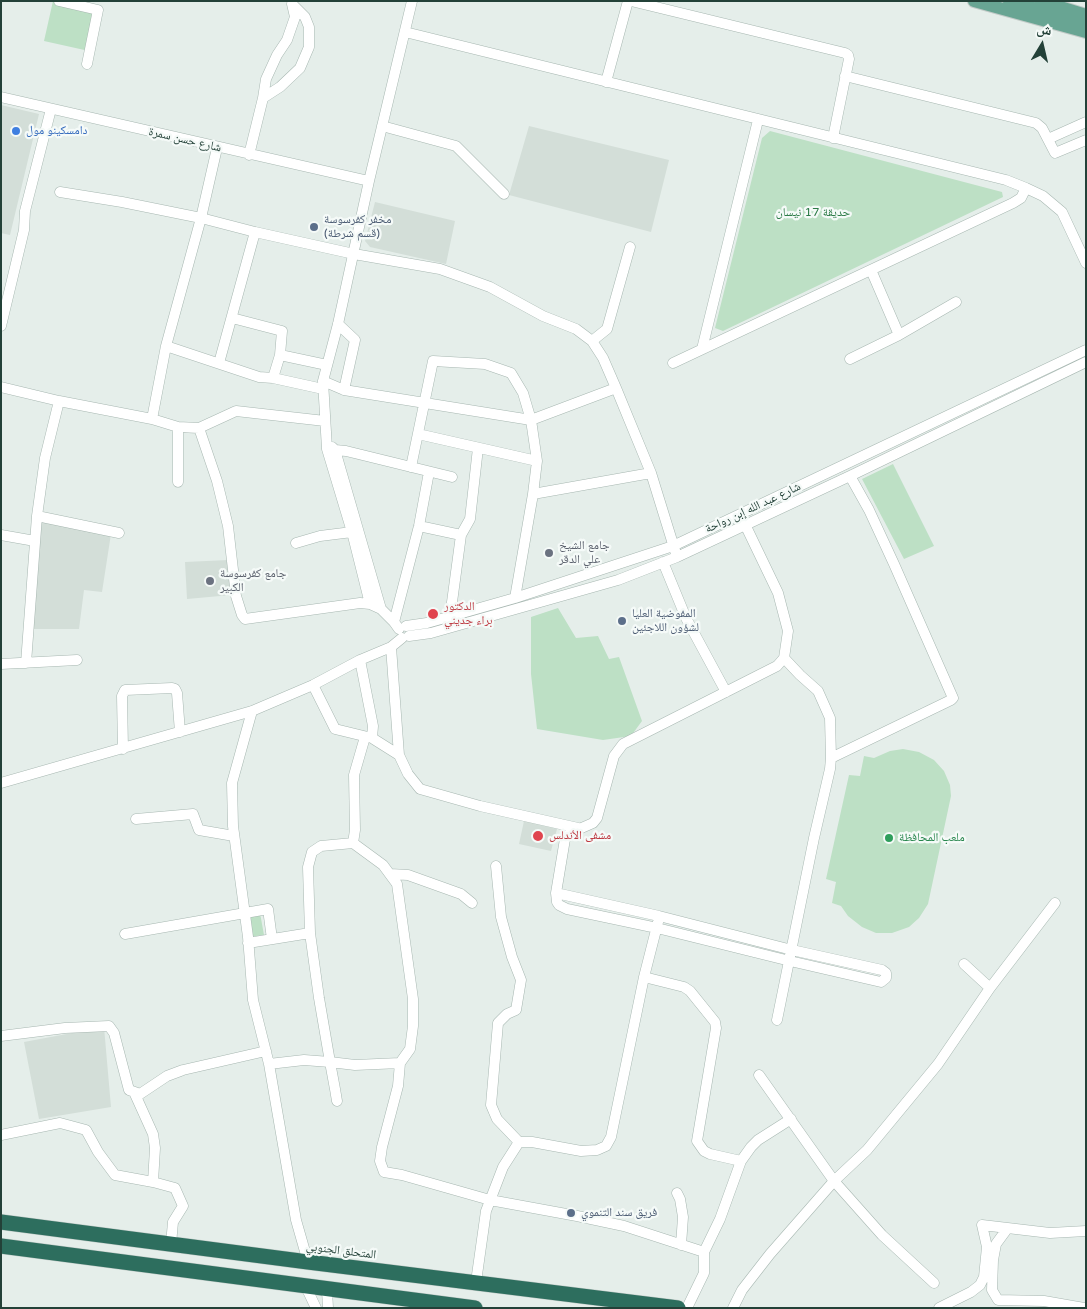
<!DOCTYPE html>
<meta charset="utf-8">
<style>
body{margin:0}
#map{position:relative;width:1087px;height:1309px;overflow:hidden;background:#e5eeea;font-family:"Varela Round","Noto Naskh Arabic",sans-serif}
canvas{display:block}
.frame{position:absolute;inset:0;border:2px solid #234138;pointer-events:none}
.north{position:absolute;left:1017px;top:20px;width:50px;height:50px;-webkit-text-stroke:4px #f5faf8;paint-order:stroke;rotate:9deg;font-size:14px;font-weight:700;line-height:20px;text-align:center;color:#234138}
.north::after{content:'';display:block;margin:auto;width:18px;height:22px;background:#234138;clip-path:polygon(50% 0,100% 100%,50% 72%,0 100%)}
</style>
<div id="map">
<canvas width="1087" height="1309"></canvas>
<div class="frame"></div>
<div class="north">ش</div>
</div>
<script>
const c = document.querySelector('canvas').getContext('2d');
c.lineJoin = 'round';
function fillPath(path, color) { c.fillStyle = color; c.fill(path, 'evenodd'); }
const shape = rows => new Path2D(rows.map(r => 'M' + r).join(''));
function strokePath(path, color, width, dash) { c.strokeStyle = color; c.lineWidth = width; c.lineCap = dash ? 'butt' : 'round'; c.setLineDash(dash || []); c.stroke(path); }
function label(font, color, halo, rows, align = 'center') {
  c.font = font + ' "Varela Round","Noto Naskh Arabic",sans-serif'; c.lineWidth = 4.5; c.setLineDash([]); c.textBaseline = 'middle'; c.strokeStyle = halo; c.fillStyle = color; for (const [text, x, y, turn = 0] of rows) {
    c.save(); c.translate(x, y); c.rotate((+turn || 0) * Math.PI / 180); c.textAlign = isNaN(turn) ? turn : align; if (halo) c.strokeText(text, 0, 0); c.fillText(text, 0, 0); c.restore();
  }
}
fillPath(shape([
 [1,105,39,114,10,235,1,233],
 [529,126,669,160,651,232,509,195],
 [375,202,455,221,446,264,370,247,365,241],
 [41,521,111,534,102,592,84,590,79,629,33,629],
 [228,560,231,595,187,599,185,562],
 [524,821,557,829,551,851,519,844],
 [104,1027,111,1107,39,1119,24,1042]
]), '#d3ded8');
fillPath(shape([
 [53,1,59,1,98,10,89,51,44,41],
 [770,131,1002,192,1003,197,723,331,715,328,762,138],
 [893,464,934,546,904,559,862,479],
 [558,608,576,638,598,636,609,659,619,657,642,721,631,736,603,740,537,729,531,674,531,617],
 [903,749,919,752,934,760,944,771,950,785,951,796,928,904,919,918,909,927,892,933,876,933,862,927,848,916,841,906,832,903,836,882,826,879,849,775,860,776,864,756,874,758,890,751],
 [260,913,264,935,248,937,245,916]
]), '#bde0c5');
const minor = shape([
 [59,1,98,10,87,64],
 [631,1,845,53,848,55,849,59,833,138],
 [405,32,1006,180,1026,188,1043,196,1062,212,1086,263],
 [845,76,1036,123,1042,128,1055,153,1086,140],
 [606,82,628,1],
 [1,97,369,181],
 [263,98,280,87,300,68,309,47,309,27,305,17,293,5],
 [382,126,456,146,504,194],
 [1048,139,1086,122],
 [249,155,263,98,266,79,277,55,287,40,295,17,292,4],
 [60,192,122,202,201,218,255,232,354,254,440,269,490,287,543,316,576,329,592,341,603,358,616,388,651,473,677,557],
 [871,270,899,335],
 [232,318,282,331,280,355,273,378],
 [338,324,355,340,344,390],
 [1,326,24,230,25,211,51,109],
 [592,341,607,329,630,247],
 [166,346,259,377,273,378,323,389],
 [702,349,758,120],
 [280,355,327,365],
 [850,359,899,335,956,302],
 [219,363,255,232],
 [673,363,1013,203,1021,198,1026,188],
 [323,381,344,390,531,420,616,388],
 [1,387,59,401,152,419,178,427,199,428,236,411,325,421],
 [152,419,166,346,201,218,217,148],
 [199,428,217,481,228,526,236,596,242,615,245,619,360,603,370,604,381,609,394,622,399,629],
 [418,434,537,461],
 [332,447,335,450,346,451,452,477],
 [335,450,381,609],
 [411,467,433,361,485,364,511,373,523,393,531,420,537,461,533,494,515,598],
 [178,482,178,427],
 [533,494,651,473],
 [37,516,119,533],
 [419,526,461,535],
 [1,535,35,541],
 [296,543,320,536,352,532],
 [663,562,686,618,726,692],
 [370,604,352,532,327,449,323,381,338,324,369,181,412,1],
 [450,617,461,535,470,519,478,448],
 [394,622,419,526,429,472],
 [406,626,427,623,515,598,673,546,1086,350],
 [409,636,431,633,618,580,677,557,850,476,1086,362],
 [391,647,399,755,408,774,420,789,480,806,578,828],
 [360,660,373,726,372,738],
 [26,663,37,516,45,458,59,401],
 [1,664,77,660],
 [313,685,335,729,372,738,399,755],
 [252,711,232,783,233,826,248,937,253,1000,269,1064,296,1220,308,1262],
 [123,749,122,696,125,690,172,688,175,689,177,693,180,732],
 [831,758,951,700,953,698,894,564,869,510,850,476],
 [1,783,252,711,313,685,360,660,391,647,402,638],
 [136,819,193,814,199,830,234,836],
 [353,843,355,830,354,775,365,737],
 [496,866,501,917,512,957,521,980,516,1010,507,1014,498,1023,491,1105,497,1119,519,1142],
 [390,874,408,875,461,894,472,903],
 [556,893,659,916,792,950,882,970,886,973,886,978,881,982,790,961,657,928,567,909,559,905,557,902,556,893,565,839,570,833,593,823,597,818,614,756,623,744,777,666,784,658,788,631,778,593,740,514],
 [125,934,268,909,272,939],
 [248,943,310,933],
 [964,964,990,988],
 [644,977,684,987,690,991,715,1022,716,1028,697,1141,704,1151,710,1154,741,1161],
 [777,1020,814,838,830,769,831,758,830,718,818,691,800,675,784,658],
 [1,1036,65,1028,109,1026,114,1033,129,1090,140,1094,167,1076,183,1070,266,1051],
 [400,1063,398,1086,382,1147,380,1161,384,1172,402,1175,490,1200,577,1216,624,1226,704,1252],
 [269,1064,304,1060,330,1062,355,1065,400,1063,410,1049,413,1026,413,999,397,884,383,865,353,843,321,846,312,852,308,867,310,933,319,998,330,1062,335,1089,337,1101],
 [759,1075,834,1181,882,1235,934,1283],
 [134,1092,153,1134,155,1148,153,1182],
 [1,1135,60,1123,86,1130,98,1152,115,1175,153,1182,175,1188,183,1206,173,1222,171,1244],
 [677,1193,680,1199,683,1217,681,1245],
 [1007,1229,996,1244,993,1260,992,1290,998,1300,1044,1301,1084,1308],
 [476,1282,486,1211,503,1167,519,1142,532,1142,581,1151,597,1150,606,1146,611,1137,644,977,658,922],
 [306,1287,316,1308],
 [327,1290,328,1308],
 [687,1308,704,1273,704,1252,720,1219,741,1161,751,1147,758,1140,791,1119],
 [733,1308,742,1290,770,1254,834,1181,867,1150,938,1064,990,988,1055,903],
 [939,1308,971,1292,980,1285,984,1277,987,1247,982,1225,1050,1233,1086,1231]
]);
const major = shape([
 [974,1,1086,32],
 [1009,1,1086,23],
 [1041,1,1086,15]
]);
const highway = shape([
 [1,1222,308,1262,678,1308],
 [1,1246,475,1308]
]);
strokePath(minor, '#a7b7b1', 11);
strokePath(major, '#c1cac7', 14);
strokePath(highway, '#c1cac7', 16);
strokePath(minor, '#fff', 10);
strokePath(major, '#68a593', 12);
strokePath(highway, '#2d6e5e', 15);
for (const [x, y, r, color] of [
 [16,131,5,"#3f7fe0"],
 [314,227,5,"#5c6f8a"],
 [549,553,5,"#6b7280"],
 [210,581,5,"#6b7280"],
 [433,614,6,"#e0444e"],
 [622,621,5,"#5c6f8a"],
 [538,836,6,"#e0444e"],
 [889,838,5,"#2e9e5b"],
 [571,1213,5,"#5c6f8a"]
]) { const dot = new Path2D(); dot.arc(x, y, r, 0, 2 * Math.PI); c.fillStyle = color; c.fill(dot); strokePath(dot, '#f5faf8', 2); }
label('12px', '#366cbe', '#f5faf8', [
 ["دامسكينو مول",26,131]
], 'left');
label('12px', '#234138', '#f5faf8', [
 ["شارع حسن سمرة",185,140,13],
 ["شارع عبد الله إبن رواحة",753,508,-25],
 ["المتحلق الجنوبي",341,1251,7]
]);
label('12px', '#2b7a46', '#f5faf8', [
 ["حديقة 17 نيسان",813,213]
]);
label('12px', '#4e5e75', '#f5faf8', [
 ["مخفر كفرسوسة",324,220],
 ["(قسم شرطة)",324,234],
 ["المفوضية العليا",632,614],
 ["لشؤون اللاجئين",632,628],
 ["فريق سند التنموي",581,1213]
], 'left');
label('12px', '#5b616d', '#f5faf8', [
 ["جامع الشيخ",559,546],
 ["علي الدقر",559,560],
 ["جامع كفرسوسة",220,574],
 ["الكبير",220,588]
], 'left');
label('12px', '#be3a42', '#f5faf8', [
 ["الدكتور",444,607],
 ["براء جديني",444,621],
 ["مشفى الأندلس",549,836]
], 'left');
label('12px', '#27864d', '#f5faf8', [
 ["ملعب المحافظة",899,838]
], 'left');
</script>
